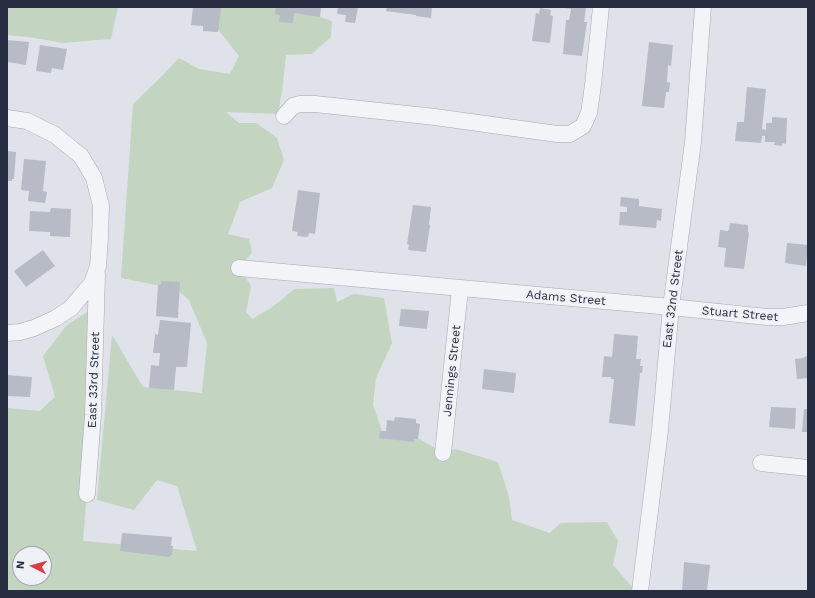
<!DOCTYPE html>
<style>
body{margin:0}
#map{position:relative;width:815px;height:598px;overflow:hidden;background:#dfe2e9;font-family:"Work Sans",sans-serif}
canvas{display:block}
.frame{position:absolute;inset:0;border:8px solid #272e41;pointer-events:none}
.north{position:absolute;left:12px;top:546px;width:40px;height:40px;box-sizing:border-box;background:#eff1f7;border:1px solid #9fa3ae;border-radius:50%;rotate:276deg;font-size:11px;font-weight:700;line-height:16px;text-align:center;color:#272e41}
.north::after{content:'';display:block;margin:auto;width:14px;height:18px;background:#d53e47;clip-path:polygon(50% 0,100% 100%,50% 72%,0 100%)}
</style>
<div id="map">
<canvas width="815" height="598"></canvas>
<div class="frame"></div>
<div class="north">N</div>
</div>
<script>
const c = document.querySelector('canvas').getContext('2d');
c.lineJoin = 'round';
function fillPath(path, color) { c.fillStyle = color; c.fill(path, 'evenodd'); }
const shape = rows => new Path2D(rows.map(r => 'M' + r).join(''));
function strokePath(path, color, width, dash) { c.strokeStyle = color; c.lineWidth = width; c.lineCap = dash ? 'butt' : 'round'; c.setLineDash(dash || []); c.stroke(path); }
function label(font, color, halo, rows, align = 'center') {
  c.font = font + ' "Work Sans",sans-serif'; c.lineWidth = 4; c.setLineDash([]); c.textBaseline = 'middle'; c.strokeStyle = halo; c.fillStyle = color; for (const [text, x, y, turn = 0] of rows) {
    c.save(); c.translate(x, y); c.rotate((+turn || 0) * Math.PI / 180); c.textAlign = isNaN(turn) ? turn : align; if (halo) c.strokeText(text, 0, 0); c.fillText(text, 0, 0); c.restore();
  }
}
fillPath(shape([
 [7,7,118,7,111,39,63,43,29,37,7,35],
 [221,7,290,7,332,21,331,37,312,54,286,55,282,91,278,114,226,112,239,123,256,123,277,138,284,160,272,188,240,202,228,234,249,239,252,253,239,268,251,286,246,312,252,319,271,308,295,289,334,288,337,302,354,294,384,298,392,343,376,378,373,405,382,431,416,437,443,453,455,449,498,462,509,497,512,520,550,533,561,523,607,522,618,541,613,565,633,588,633,591,7,591,7,408,40,411,55,397,43,356,67,325,98,305,93,415,83,541,197,551,177,486,157,480,134,510,97,500,112,335,143,387,202,393,207,343,189,300,176,289,121,278,133,104,160,78,179,58,199,69,230,74,239,56,216,27],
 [20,554,44,554,44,578,20,578]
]), '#c3d4c0');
fillPath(shape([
 [193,7,221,7,218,32,203,31,203,26,191,25],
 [276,7,321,7,320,17,294,13,293,23,279,22,280,15,275,14],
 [338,7,358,7,355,23,345,22,346,15,337,14],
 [387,7,432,7,431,18,416,16,416,15,386,11],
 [565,7,586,7,584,22,587,22,582,56,563,54,566,20,569,20,571,9,565,8],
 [540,8,551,10,550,15,553,16,550,43,532,41,536,13,539,14],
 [7,40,29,42,26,65,7,62],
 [649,42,673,45,671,66,668,65,667,82,670,83,669,92,666,92,664,108,642,106],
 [40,45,67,49,63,70,52,68,51,73,36,71],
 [747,87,766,89,762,129,766,130,766,123,772,123,772,117,787,118,786,144,782,143,782,146,774,145,775,142,765,142,765,136,762,136,763,131,761,143,735,141,737,122,744,122],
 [7,151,16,152,14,179,12,179,12,181,7,181],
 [24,159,46,161,43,191,47,192,45,203,28,201,29,191,21,190],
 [298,190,320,193,315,234,309,233,308,237,297,236,298,232,292,231],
 [621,197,639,199,639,206,662,209,661,221,657,220,656,228,619,225,620,212,627,212,627,207,620,206],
 [413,205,431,207,429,225,430,225,426,252,408,250,409,245,407,244],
 [51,208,71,209,70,237,50,236,50,232,29,231,30,211,50,212],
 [730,223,748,225,748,232,749,233,744,269,724,267,726,248,718,247,720,230,728,231,728,230,729,230],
 [787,243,808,245,806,266,785,263],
 [43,250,55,266,26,287,14,271],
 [161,281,180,282,178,318,156,316,158,285,161,285],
 [401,309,429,311,427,329,399,326],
 [160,320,191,323,187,367,176,367,174,390,149,388,151,365,159,366,159,365,160,353,153,353,155,334,158,335],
 [614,334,638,336,636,359,641,359,640,366,643,366,642,373,640,373,635,426,609,423,614,379,611,379,611,377,602,377,604,356,612,357],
 [808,356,808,378,797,379,795,359,804,358,804,357],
 [484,369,516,373,514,393,482,389],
 [7,375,32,377,30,397,7,396],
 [771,407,796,408,795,429,769,427],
 [804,409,808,409,808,432,802,432],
 [395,417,416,419,416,423,420,424,418,439,414,439,414,442,379,438,380,431,386,431,387,420,394,421],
 [122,533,172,537,171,546,173,546,172,555,170,555,170,557,120,551],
 [684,562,710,565,707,591,682,591]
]), '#b6bbc6');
const minor = shape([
 [284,116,293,106,300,104,315,104,435,117,557,134,570,134,583,126,589,113,593,85,601,7],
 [7,118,27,121,55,135,81,156,94,178,101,206,100,238,98,266,92,283,71,308,56,318,34,328,20,332,7,333],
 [239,268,671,307,767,317,783,317,808,313],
 [443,453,460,289],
 [761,463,808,468],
 [87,494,93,415,97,274],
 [640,591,660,430,671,307,693,142,703,7]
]);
strokePath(minor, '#a4a8b3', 17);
strokePath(minor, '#f2f4f7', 16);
label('12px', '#272e41', '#eff1f7', [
 ["Adams Street",566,298,5],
 ["East 32nd Street",673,299,-83],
 ["Stuart Street",740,314,5],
 ["Jennings Street",452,371,-84],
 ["East 33rd Street",94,380,-88]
]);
</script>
